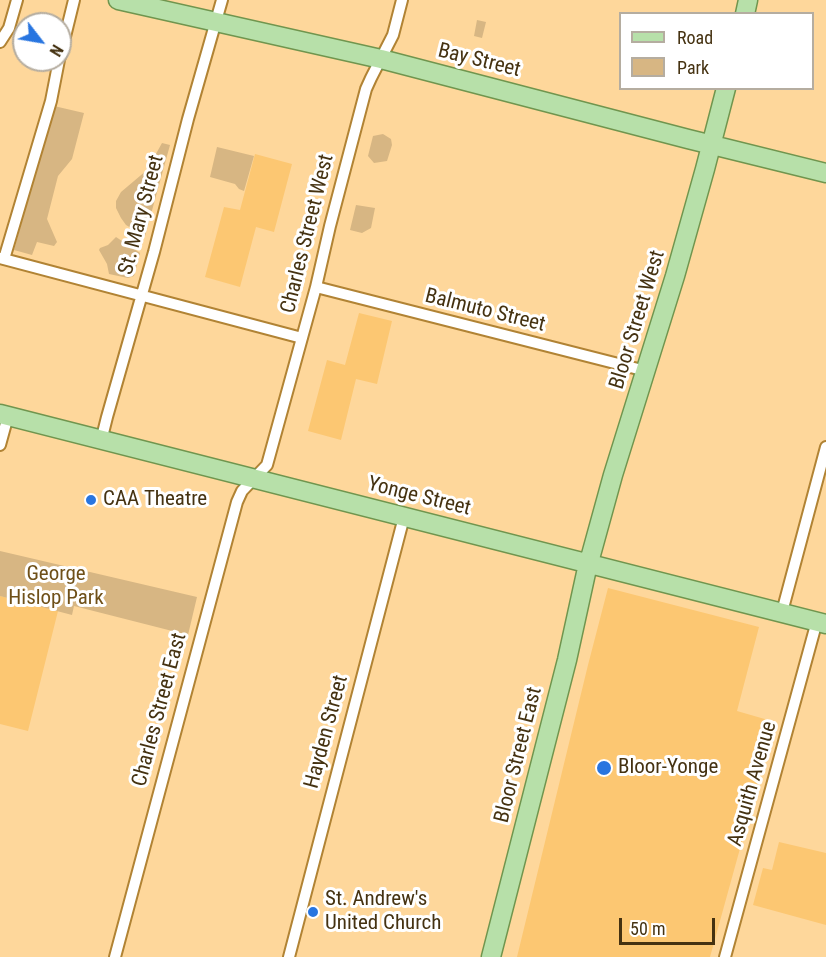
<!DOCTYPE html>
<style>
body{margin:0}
#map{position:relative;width:826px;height:957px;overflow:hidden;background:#fed79b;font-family:"Roboto Condensed",sans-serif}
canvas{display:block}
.legend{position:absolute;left:619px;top:12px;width:195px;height:78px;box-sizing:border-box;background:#fff;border:2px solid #b5ada0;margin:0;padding:8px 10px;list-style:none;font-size:18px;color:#453211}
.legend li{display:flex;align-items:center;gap:12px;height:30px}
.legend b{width:30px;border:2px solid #b5ada0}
.north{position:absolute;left:12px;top:12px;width:60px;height:60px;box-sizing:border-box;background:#fff;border:2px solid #b5ada0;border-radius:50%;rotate:121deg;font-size:16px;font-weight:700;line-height:24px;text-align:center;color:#453211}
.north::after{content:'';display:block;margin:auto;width:21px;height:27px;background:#2875e0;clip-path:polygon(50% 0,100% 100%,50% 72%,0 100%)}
.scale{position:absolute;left:619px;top:918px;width:96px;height:27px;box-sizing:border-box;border:3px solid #453211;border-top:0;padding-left:8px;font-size:18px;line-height:21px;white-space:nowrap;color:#453211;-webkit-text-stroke:4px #fff;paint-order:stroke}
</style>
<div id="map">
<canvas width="826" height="957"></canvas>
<ul class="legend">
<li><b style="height:8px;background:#b7e0a9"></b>Road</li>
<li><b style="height:16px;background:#d7b683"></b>Park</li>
</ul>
<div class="north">N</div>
<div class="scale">50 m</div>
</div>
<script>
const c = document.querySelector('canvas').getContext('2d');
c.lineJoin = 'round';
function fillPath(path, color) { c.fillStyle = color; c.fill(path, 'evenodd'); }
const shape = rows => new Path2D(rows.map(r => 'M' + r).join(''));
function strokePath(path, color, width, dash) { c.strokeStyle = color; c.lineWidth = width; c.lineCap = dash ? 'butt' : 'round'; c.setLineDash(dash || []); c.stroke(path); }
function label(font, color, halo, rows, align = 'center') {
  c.font = font + ' "Roboto Condensed",sans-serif'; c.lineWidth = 6; c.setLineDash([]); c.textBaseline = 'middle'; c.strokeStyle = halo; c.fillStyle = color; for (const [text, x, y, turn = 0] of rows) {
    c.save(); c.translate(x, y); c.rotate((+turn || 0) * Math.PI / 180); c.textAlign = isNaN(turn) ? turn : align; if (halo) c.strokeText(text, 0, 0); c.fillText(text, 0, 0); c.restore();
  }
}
fillPath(shape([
 [255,154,292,164,274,232,256,227,240,287,205,277,224,207,240,210],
 [359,313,392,321,377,384,356,379,341,440,308,431,327,360,345,365],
 [608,588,759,627,737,711,775,722,710,957,517,957,588,665],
 [0,596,58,611,28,731,0,724],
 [779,842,826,853,826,925,753,905,763,868,772,870]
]), '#fcc772');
fillPath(shape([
 [477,20,486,22,482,38,474,36],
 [54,106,84,113,72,159,58,176,47,219,57,242,54,246,37,242,32,255,14,250],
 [383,134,391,139,392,145,387,161,374,163,368,156,373,136],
 [162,143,170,145,145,236,126,225,121,218,116,208,116,201,121,192,147,170],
 [217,147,254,156,244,191,239,189,235,184,210,177],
 [356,205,375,208,371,228,362,233,350,230],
 [116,237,140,253,134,276,128,278,109,274,107,264,99,250,100,248,108,245],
 [0,551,197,597,188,635,74,606,72,615,0,596]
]), '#d7b683');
const minor = shape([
 [0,42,9,28,17,0],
 [60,57,74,0],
 [0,258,302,338],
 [4,259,51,101,59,60],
 [316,287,646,371],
 [101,441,107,417,154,252,188,119,222,0],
 [0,445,8,416],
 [782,612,826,447],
 [115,957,237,502,242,491,267,465,316,287,330,226,366,89,371,78,393,35,402,0],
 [289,957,404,517],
 [725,957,817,621]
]);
const primary = shape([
 [118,0,381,59,688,139,826,173],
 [745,14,748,0],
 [0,414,826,624],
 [491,957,567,660,586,573,613,475,675,276,705,169,726,88]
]);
strokePath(minor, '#b18334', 14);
strokePath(primary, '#70954e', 21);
strokePath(minor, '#fff', 10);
strokePath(primary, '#b7e0a9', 18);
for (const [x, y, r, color] of [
 [91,500,6,"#2875e0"],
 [604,768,8,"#2875e0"],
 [313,912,6,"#2875e0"]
]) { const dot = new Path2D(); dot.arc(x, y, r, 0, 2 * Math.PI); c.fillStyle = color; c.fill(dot); strokePath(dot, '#fff', 2); }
label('21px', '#453211', '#fff', [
 ["Bay Street",479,61,14],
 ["St. Mary Street",142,215,-75],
 ["Charles Street West",308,234,-76],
 ["Balmuto Street",485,311,14],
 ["Bloor Street West",638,320,-73],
 ["Yonge Street",419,497,14],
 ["Charles Street East",160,710,-75],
 ["Hayden Street",327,732,-75],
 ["Bloor Street East",519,755,-76],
 ["Asquith Avenue",753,784,-74]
]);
label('21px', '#453211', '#fff', [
 ["CAA Theatre",103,500],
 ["Bloor-Yonge",618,768],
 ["St. Andrew's",325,900],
 ["United Church",325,924]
], 'left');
label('21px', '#6f5019', '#fff', [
 ["George",56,575],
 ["Hislop Park",56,599]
]);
</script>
